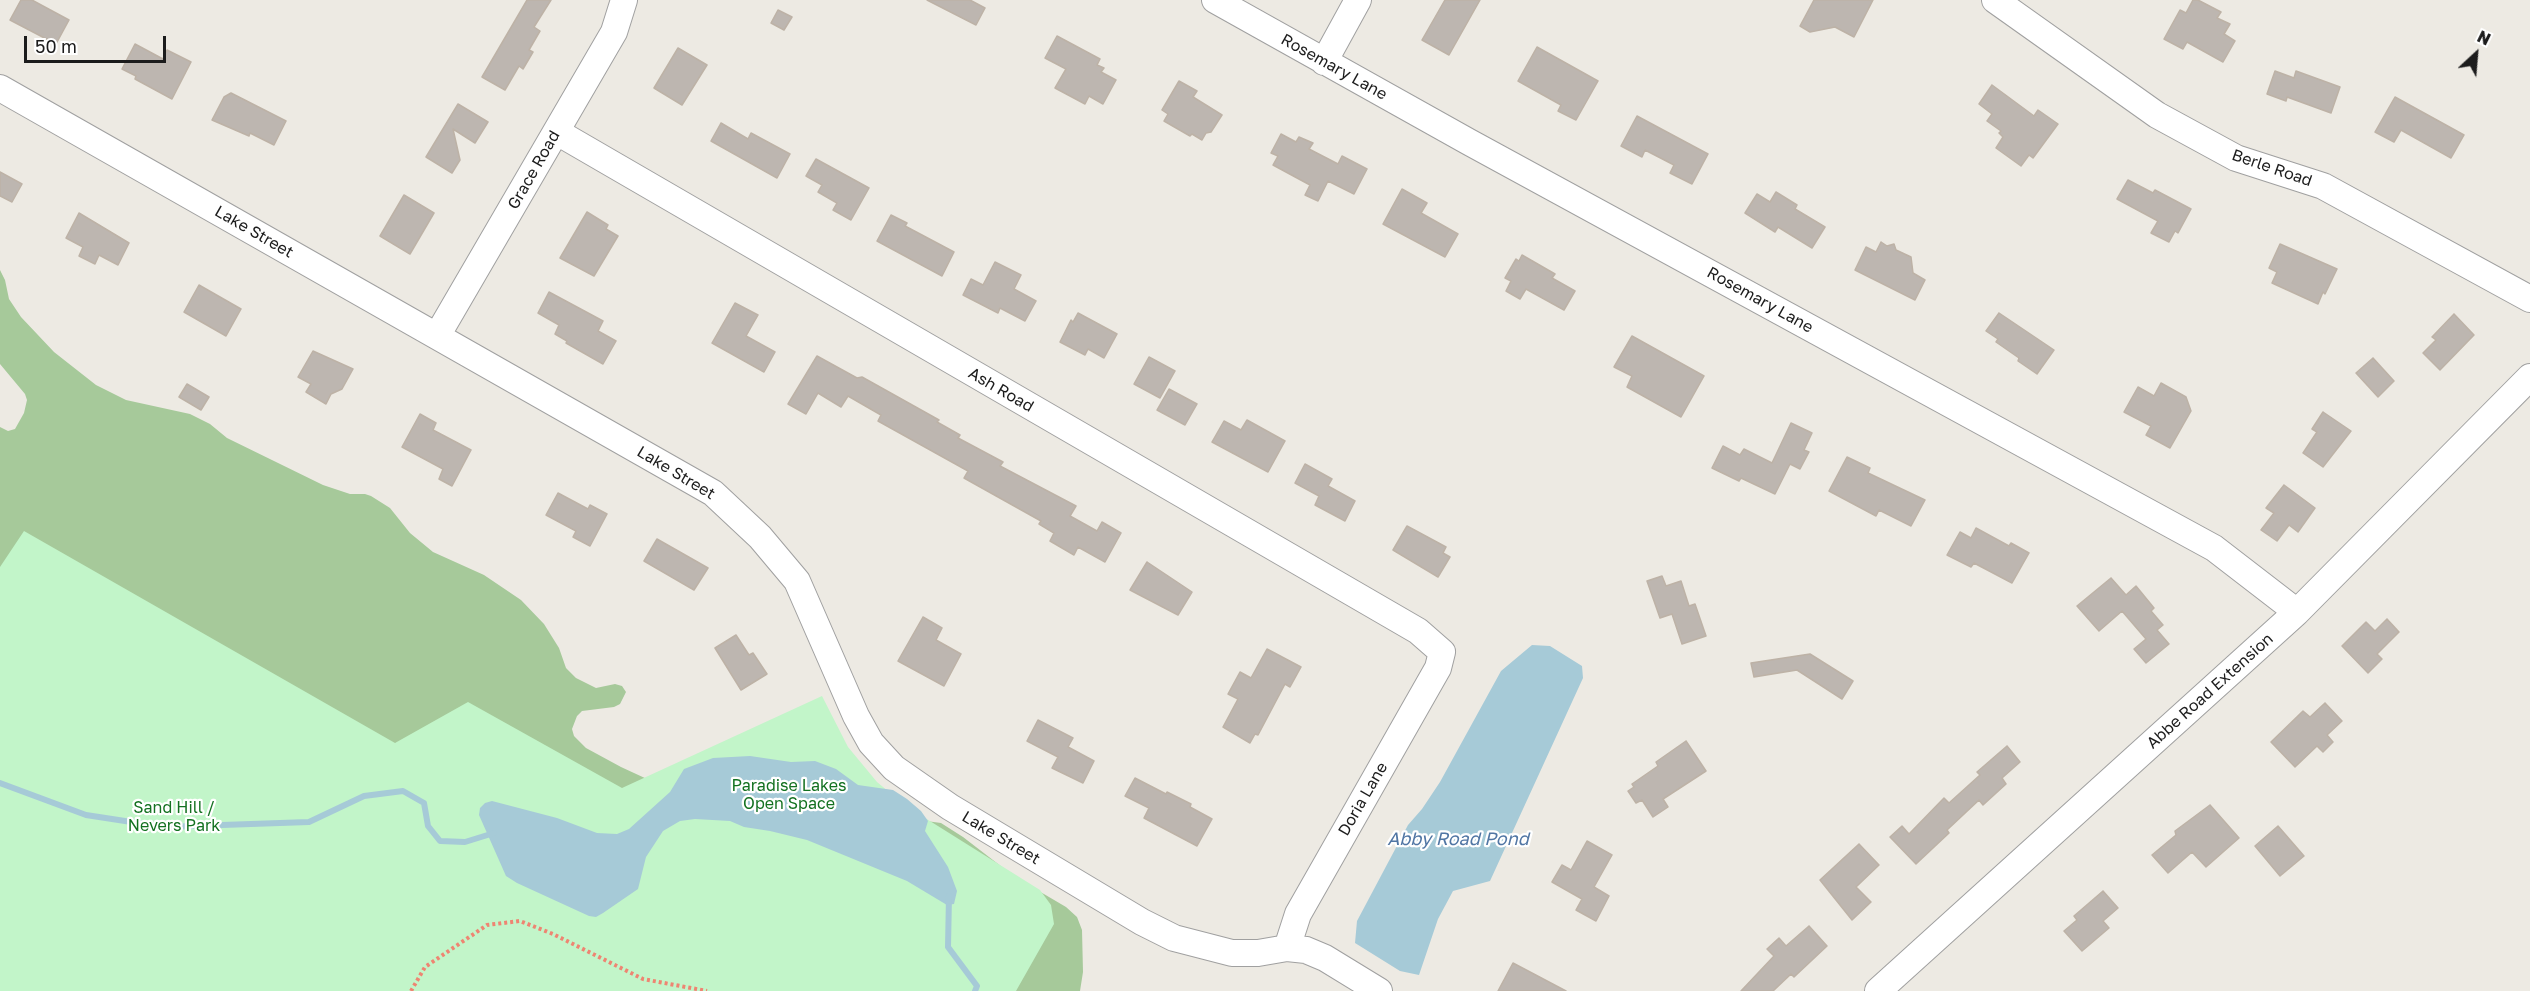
<!DOCTYPE html>
<style>
body{margin:0}
#map{position:relative;width:2530px;height:991px;overflow:hidden;background:#edeae3;font-family:"Golos Text",sans-serif}
canvas{display:block}
.north{position:absolute;left:2446px;top:24px;width:60px;height:60px;-webkit-text-stroke:4px #fff;paint-order:stroke;rotate:26deg;font-size:16px;font-weight:700;line-height:24px;text-align:center;color:#1c1c1c}
.north::after{content:'';display:block;margin:auto;width:21px;height:27px;background:#1c1c1c;clip-path:polygon(50% 0,100% 100%,50% 72%,0 100%)}
.scale{position:absolute;left:24px;top:36px;width:142px;height:27px;box-sizing:border-box;border:3px solid #1c1c1c;border-top:0;padding-left:8px;font-size:18px;line-height:21px;white-space:nowrap;color:#1c1c1c;-webkit-text-stroke:4px #fff;paint-order:stroke}
</style>
<div id="map">
<canvas width="2530" height="991"></canvas>
<div class="north">N</div>
<div class="scale">50 m</div>
</div>
<script>
const c = document.querySelector('canvas').getContext('2d');
c.lineJoin = 'round';
function fillPath(path, color) { c.fillStyle = color; c.fill(path, 'evenodd'); }
const shape = rows => new Path2D(rows.map(r => 'M' + r).join(''));
function strokePath(path, color, width, dash) { c.strokeStyle = color; c.lineWidth = width; c.lineCap = dash ? 'butt' : 'round'; c.setLineDash(dash || []); c.stroke(path); }
function label(font, color, halo, rows, align = 'center') {
  c.font = font + ' "Golos Text",sans-serif'; c.lineWidth = 4.5; c.setLineDash([]); c.textBaseline = 'middle'; c.strokeStyle = halo; c.fillStyle = color; for (const [text, x, y, turn = 0] of rows) {
    c.save(); c.translate(x, y); c.rotate((+turn || 0) * Math.PI / 180); c.textAlign = isNaN(turn) ? turn : align; if (halo) c.strokeText(text, 0, 0); c.fillText(text, 0, 0); c.restore();
  }
}
fillPath(shape([
 [0,270,5,280,9,299,21,317,54,352,96,385,126,400,190,414,210,424,227,438,323,485,350,494,365,494,371,496,390,508,410,533,433,552,484,575,521,600,544,624,559,648,566,668,576,678,596,688,615,684,622,686,626,692,620,704,614,707,582,711,577,716,572,729,574,736,586,748,621,767,660,785,941,823,963,837,1015,877,1066,907,1077,917,1082,930,1083,972,1080,991,0,991,0,427,8,431,15,429,24,413,27,400,25,394,0,364]
]), '#a6c99a');
fillPath(shape([
 [24,531,395,743,468,702,622,788,822,696,848,747,877,782,906,806,1040,890,1051,905,1054,924,1016,991,0,991,0,567]
]), '#c2f5c9');
fillPath(shape([
 [1532,645,1550,646,1582,666,1583,678,1490,881,1453,891,1438,919,1419,975,1400,971,1355,943,1357,921,1408,825,1422,809,1440,782,1501,671],
 [750,756,791,762,815,761,836,769,858,785,893,790,907,799,921,811,928,821,925,831,948,867,957,891,954,904,947,905,907,881,807,840,770,831,744,827,730,821,695,819,680,821,663,831,646,857,638,889,603,913,596,917,589,916,517,883,506,876,479,815,480,808,485,803,492,801,557,818,597,833,617,834,629,829,670,792,684,769,713,758]
]), '#a6cad7');
strokePath(shape([
 [0,783,86,815,164,827,309,822,364,796,403,791,424,803,428,826,440,841,465,842,494,833],
 [949,896,948,947,977,986,975,991]
]), '#a6cad7', 6);
const building = shape([
 [21,0,32,0,69,20,56,44,10,20,21,0],
 [527,0,551,0,534,27,540,31,529,50,533,52,523,69,519,66,505,90,482,77,527,0],
 [927,0,970,0,985,8,976,25,927,0],
 [1445,0,1480,0,1449,55,1422,40,1445,0],
 [1814,0,1873,0,1854,37,1835,27,1810,32,1800,26,1814,0],
 [2193,0,2198,0,2221,12,2217,18,2230,24,2224,34,2235,41,2223,62,2187,42,2183,49,2164,39,2180,10,2186,13,2193,0],
 [778,10,792,17,784,30,771,23,778,10],
 [1057,36,1100,59,1097,65,1104,68,1101,72,1116,80,1103,104,1089,96,1085,104,1055,88,1066,69,1045,58,1057,36],
 [135,44,163,59,167,50,191,62,172,99,135,79,136,76,122,69,135,44],
 [1537,47,1598,81,1576,120,1558,111,1561,105,1518,81,1537,47],
 [678,48,707,65,682,105,654,88,678,48],
 [2275,71,2294,78,2296,71,2340,87,2331,113,2287,97,2286,101,2267,94,2275,71],
 [1179,81,1197,91,1193,97,1222,115,1211,132,1206,133,1202,140,1192,134,1190,136,1164,121,1168,114,1162,110,1179,81],
 [1992,85,2034,116,2038,110,2058,124,2033,158,2029,155,2021,166,1996,148,2003,137,1999,133,2001,131,1987,121,1992,114,1979,104,1992,85],
 [231,93,286,121,274,145,250,133,249,136,212,120,224,97,231,93],
 [2395,97,2464,135,2451,158,2401,130,2394,142,2375,132,2395,97],
 [458,104,488,122,475,143,453,129,460,160,452,173,426,157,458,104],
 [1637,116,1708,154,1692,184,1670,173,1674,165,1645,150,1642,157,1621,146,1637,116],
 [721,123,748,139,751,133,790,154,777,178,711,141,721,123],
 [1281,134,1296,142,1299,137,1313,143,1309,149,1338,164,1342,156,1367,169,1354,194,1328,181,1318,201,1305,195,1310,185,1273,165,1278,156,1271,153,1281,134],
 [816,159,869,188,851,220,833,210,837,203,818,192,822,185,806,176,816,159],
 [0,172,22,184,12,202,0,196,0,172],
 [2128,180,2153,193,2155,190,2191,209,2178,233,2175,231,2169,242,2151,233,2158,221,2117,199,2128,180],
 [1402,189,1427,203,1421,213,1458,234,1445,257,1383,224,1402,189],
 [1776,192,1797,205,1795,209,1825,227,1812,248,1778,227,1775,232,1745,213,1757,194,1770,202,1776,192],
 [404,195,434,213,410,254,380,236,404,195],
 [587,212,608,225,606,229,618,236,594,276,560,258,587,212],
 [79,213,129,243,118,265,99,255,95,264,79,256,83,247,66,238,79,213],
 [891,215,907,223,905,226,954,252,942,276,877,241,891,215],
 [1881,242,1887,246,1894,244,1896,250,1911,257,1913,273,1925,280,1915,300,1855,270,1866,247,1876,252,1881,242],
 [2280,244,2337,269,2325,294,2323,292,2318,304,2272,283,2277,272,2269,268,2280,244],
 [1522,255,1555,274,1552,278,1575,291,1564,310,1526,289,1520,299,1506,291,1511,281,1505,278,1516,259,1519,261,1522,255],
 [995,262,1021,275,1014,289,1036,301,1025,321,1000,308,998,313,963,295,971,279,983,285,995,262],
 [199,285,241,309,226,336,184,312,199,285],
 [549,292,603,321,598,331,616,341,603,364,566,343,567,341,555,334,559,325,538,313,549,292],
 [735,303,758,315,746,336,775,352,764,372,712,343,735,303],
 [1078,313,1117,334,1104,358,1088,349,1085,355,1060,342,1071,320,1073,322,1078,313],
 [1999,313,2054,350,2037,374,2018,361,2019,358,1996,342,1998,339,1986,331,1999,313],
 [2454,314,2474,335,2440,370,2423,353,2436,340,2432,337,2454,314],
 [1632,336,1704,376,1681,417,1627,387,1632,376,1614,367,1632,336],
 [313,351,353,369,342,389,331,394,326,404,306,392,311,384,298,377,313,351],
 [817,356,857,378,862,377,939,420,937,422,960,435,958,438,1003,462,1000,466,1076,506,1070,516,1097,531,1102,522,1121,533,1105,562,1078,547,1074,555,1050,541,1054,533,1039,524,1041,521,964,478,968,471,878,421,881,415,848,396,841,407,818,393,806,414,788,404,817,356],
 [1149,357,1175,371,1160,398,1134,384,1149,357],
 [2373,358,2394,381,2378,397,2356,373,2373,358],
 [2161,383,2186,397,2191,411,2170,448,2146,435,2151,426,2124,412,2138,387,2154,396,2161,383],
 [187,384,209,397,201,410,179,397,187,384],
 [1169,389,1197,404,1185,425,1157,410,1169,389],
 [2323,412,2351,431,2323,467,2303,453,2317,432,2312,429,2323,412],
 [420,414,436,423,433,430,471,450,452,486,439,479,443,469,402,447,420,414],
 [1247,420,1285,441,1268,472,1212,442,1224,421,1241,430,1247,420],
 [1791,423,1812,433,1804,450,1809,452,1800,469,1790,464,1775,494,1741,478,1739,481,1712,468,1723,446,1740,455,1744,449,1772,463,1791,423],
 [1847,457,1870,468,1868,473,1925,500,1911,526,1879,510,1876,516,1829,491,1847,457],
 [1305,464,1332,479,1328,486,1355,501,1345,521,1315,505,1319,496,1295,483,1305,464],
 [2284,485,2315,508,2298,532,2289,525,2277,541,2261,530,2274,513,2266,508,2284,485],
 [558,493,588,509,590,505,607,514,590,546,573,537,576,531,546,515,558,493],
 [1407,526,1446,547,1443,553,1450,557,1438,577,1393,550,1407,526],
 [1976,528,2009,546,2011,543,2029,553,2012,583,1974,563,1971,567,1947,555,1960,532,1971,538,1976,528],
 [657,539,708,568,694,590,644,561,657,539],
 [1147,562,1192,592,1178,615,1130,590,1147,562],
 [1662,576,1666,586,1681,581,1689,606,1695,604,1706,636,1682,644,1672,614,1660,618,1647,581,1662,576],
 [2111,578,2126,595,2136,586,2154,608,2151,611,2163,625,2157,630,2169,644,2146,663,2134,649,2146,639,2122,611,2099,631,2077,606,2111,578],
 [923,617,942,628,936,640,961,654,944,686,898,661,923,617],
 [2387,619,2399,632,2377,654,2382,659,2368,673,2342,646,2366,622,2375,631,2387,619],
 [736,635,749,655,753,653,767,674,741,690,715,648,736,635],
 [1267,649,1301,667,1290,687,1285,684,1258,735,1255,734,1250,743,1223,727,1238,699,1228,694,1240,672,1251,678,1267,649],
 [1810,654,1853,681,1842,699,1797,670,1754,677,1751,663,1810,654],
 [2325,703,2342,721,2327,735,2333,742,2323,752,2317,746,2295,767,2271,742,2303,711,2310,717,2325,703],
 [1038,720,1073,738,1068,747,1094,761,1083,783,1052,768,1058,757,1027,741,1038,720],
 [1686,741,1706,771,1663,799,1668,807,1653,817,1642,800,1636,803,1628,791,1634,787,1632,784,1658,766,1656,762,1686,741],
 [2007,746,2020,762,2002,778,2006,784,1983,805,1979,800,1947,830,1949,833,1916,864,1890,837,1902,826,1909,834,1944,798,1949,803,1980,775,1977,772,2007,746],
 [1135,778,1166,794,1167,792,1191,804,1190,807,1212,819,1197,846,1144,818,1149,808,1125,796,1135,778],
 [2210,805,2239,838,2206,867,2192,852,2168,873,2152,855,2176,835,2175,831,2210,805],
 [2278,826,2304,856,2280,876,2255,846,2278,826],
 [1587,841,1612,855,1594,887,1609,896,1596,921,1576,910,1582,899,1552,882,1562,865,1571,870,1587,841],
 [1859,844,1879,865,1856,887,1871,902,1852,920,1820,880,1859,844],
 [2103,891,2118,908,2103,921,2109,928,2082,951,2064,931,2077,920,2074,916,2103,891],
 [1809,926,1827,946,1794,977,1791,974,1773,991,1741,991,1774,956,1767,949,1779,938,1786,946,1809,926],
 [1513,963,1566,991,1498,991,1513,963]
]);
fillPath(building, '#bdb6b0');
strokePath(building, '#bdb2a6', 1.5);
const minor = shape([
 [1215,0,1469,142,2214,548,2297,612],
 [1995,0,2157,115,2236,158,2323,186,2530,299],
 [1324,62,1358,0],
 [0,88,713,493,760,537,797,581,856,716,871,743,894,768,950,807,1142,922,1174,938,1232,953,1258,953,1287,948,1306,950,1325,958,1379,991],
 [557,132,1418,631,1442,652,1438,668,1298,914,1287,948],
 [437,336,614,32,624,0],
 [1878,991,2297,612,2530,377]
]);
strokePath(minor, '#a0a0a0', 28);
strokePath(shape([
 [411,991,425,967,487,925,520,921,553,934,643,979,707,991]
]), '#ee8572', 4, [3, 3]);
strokePath(minor, '#fff', 26);
label('16px', '#1c1c1c', '#fff', [
 ["Rosemary Lane",1334,67,29],
 ["Berle Road",2272,168,19],
 ["Grace Road",534,170,-60],
 ["Lake Street",254,232,30],
 ["Rosemary Lane",1760,300,29],
 ["Ash Road",1001,390,30],
 ["Lake Street",676,473,31],
 ["Abbe Road Extension",2210,691,-42],
 ["Doria Lane",1363,799,-60],
 ["Lake Street",1001,838,31]
]);
label('16px', '#137120', '#fff', [
 ["Paradise Lakes",789,786],
 ["Open Space",789,804],
 ["Sand Hill /",174,808],
 ["Nevers Park",174,826]
]);
label('italic 18px', '#5176a4', '#fff', [
 ["Abby Road Pond",1458,839]
]);
</script>
